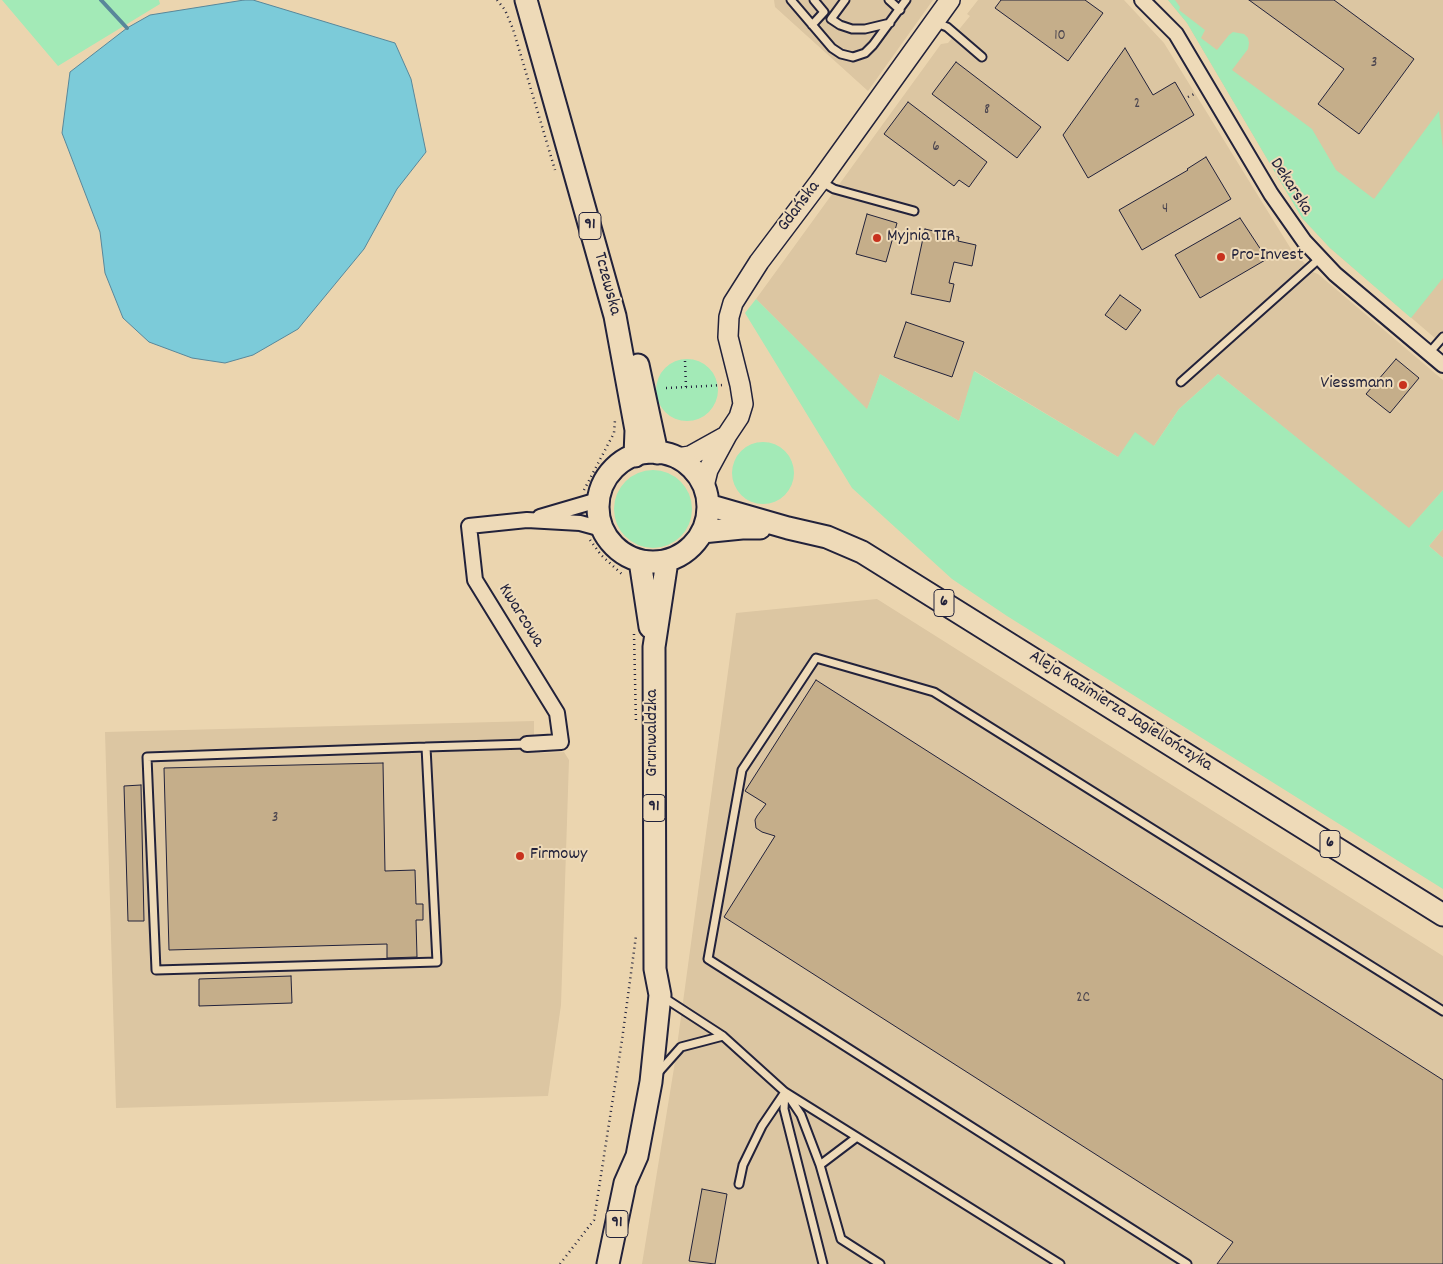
<!DOCTYPE html>
<meta charset="utf-8">
<style>
body{margin:0}
canvas{display:block;background:#ebd5af}
</style>
<canvas width="1443" height="1264"></canvas>
<script>
const c = document.querySelector('canvas').getContext('2d');
c.lineJoin = 'round';
function fillPath(path, color) { c.fillStyle = color; c.fill(path, 'evenodd'); }
const shape = rows => new Path2D(rows.map(r => 'M' + r).join(''));
function strokePath(path, color, width, dash) { c.strokeStyle = color; c.lineWidth = width; c.lineCap = dash ? 'butt' : 'round'; c.setLineDash(dash || []); c.stroke(path); }
function label(font, color, halo, rows, align = 'center') {
  c.font = font + ' Dekko,sans-serif'; c.lineWidth = 4; c.setLineDash([]); c.textBaseline = 'middle'; c.strokeStyle = halo; c.fillStyle = color; for (const [text, x, y, turn = 0] of rows) {
    c.save(); c.translate(x, y); c.rotate((+turn || 0) * Math.PI / 180); c.textAlign = isNaN(turn) ? turn : align; if (halo) c.strokeText(text, 0, 0); c.fillText(text, 0, 0); c.restore();
  }
}
fillPath(shape([
 [774,0,933,0,868,91,775,7],
 [978,0,1124,0,1164,43,1291,249,1313,272,1318,274,1443,380,1443,490,1409,529,1218,374,1179,409,1154,446,1118,457,975,371,959,421,880,374,867,410,756,299,941,44,948,43,970,16,967,14],
 [1168,0,1443,0,1443,345,1330,248,1302,218,1187,23],
 [1443,529,1443,558,1429,546],
 [877,599,1443,956,1443,1264,642,1264,674,1068,736,613],
 [534,721,534,750,540,750,540,753,564,752,569,760,561,1005,548,1096,116,1108,105,732]
]), '#dcc6a2');
fillPath(shape([
 [2,0,159,0,160,4,58,66],
 [1168,0,1175,0,1180,7,1179,10,1205,30,1201,38,1217,50,1229,35,1233,32,1244,34,1248,38,1249,43,1248,49,1232,70,1312,129,1336,170,1374,199,1439,111,1443,150,1443,278,1411,318,1330,248,1302,218,1187,23],
 [756,299,867,409,880,374,959,421,974,371,1118,457,1135,432,1154,446,1179,409,1218,374,1409,528,1443,490,1443,529,1429,546,1443,558,1443,889,1007,616,952,579,852,488,745,313],
 '656 390a31 31 0 1 1 62 0a31 31 0 1 1-62 0Z',
 '732 473a31 31 0 1 1 62 0a31 31 0 1 1-62 0Z',
 '614 509a39 39 0 1 1 78 0a39 39 0 1 1-78 0Z'
]), '#a3eab7');
const water = shape([
 [244,0,253,0,395,43,411,79,426,152,397,189,364,249,298,329,253,355,225,363,192,358,149,342,123,318,105,273,100,232,62,133,70,72,127,28,150,15,244,0]
]);
fillPath(water, '#7ccbd9');
strokePath(water, '#58879a', 1);
strokePath(shape([
 [101,0,127,28]
]), '#58879a', 4);
const building = shape([
 [1001,0,1085,0,1103,13,1068,61,995,8,1001,0],
 [1249,0,1334,0,1414,59,1359,134,1318,104,1344,69,1249,0],
 [1125,48,1153,95,1175,82,1194,115,1088,178,1063,135,1125,48],
 [956,62,1041,127,1017,158,932,94,956,62],
 [908,102,987,162,969,187,959,180,954,186,884,134,908,102],
 [1206,157,1231,199,1142,250,1119,210,1188,170,1187,169,1206,157],
 [867,214,897,223,886,262,856,254,867,214],
 [1240,218,1267,259,1200,298,1175,255,1240,218],
 [925,229,959,237,958,241,976,245,972,266,954,262,949,283,954,284,950,302,911,294,925,229],
 [1120,295,1141,310,1126,330,1105,315,1120,295],
 [906,322,964,342,952,377,894,357,906,322],
 [1396,359,1419,378,1390,413,1366,394,1396,359],
 [816,680,1443,1080,1443,1264,1217,1264,1233,1242,724,917,775,836,762,832,756,828,755,820,757,816,766,804,745,791,816,680],
 [383,763,385,871,415,870,416,904,423,904,423,920,416,920,417,957,387,958,387,944,169,950,164,768,383,763],
 [141,785,144,921,128,921,124,786,141,785],
 [291,976,292,1003,199,1006,199,979,291,976],
 [702,1189,727,1194,715,1264,689,1261,702,1189]
]);
fillPath(building, '#c5ae8a');
strokePath(building, '#22223b', 1);
const lane = shape([
 [791,0,832,48,841,54,853,57,865,53,873,45,906,0],
 [845,0,831,19,840,25,852,29,865,29,890,23],
 [889,0,900,10],
 [934,22,947,27,982,57],
 [812,25,824,12,814,0],
 [820,181,834,189,914,211],
 [1429,353,1443,337],
 [1181,382,1319,259],
 [426,747,147,757,156,970,437,962,426,747,527,744],
 [663,997,723,1036,785,1092,1060,1264],
 [657,1074,681,1047,723,1036],
 [785,1092,784,1109,823,1264],
 [787,1094,801,1115,820,1165,841,1239,880,1264],
 [820,1165,857,1137],
 [739,1184,743,1165,762,1126,785,1092],
 [1187,1264,708,959,742,770,816,658,934,692,1443,1011]
]);
const street = shape([
 [1142,0,1176,34,1271,194,1304,241,1335,274,1443,365],
 [540,517,598,500],
 [527,744,561,742,557,713,475,580,469,526,527,520,580,523,602,529]
]);
const secondary = shape([
 [677,458,690,456,726,436],
 [704,486,708,470,727,435,739,417,743,404,740,385,728,337,729,317,733,303,759,262,820,181,950,0]
]);
const primary = shape([
 [526,0,615,316,636,430,635,456],
 [638,365,657,453],
 '598 507a55 55 0 1 1 110 0a55 55 0 1 1-110 0Z',
 [708,505,788,528,827,537,862,552,1443,915],
 [702,532,742,528,760,528],
 [640,561,650,627],
 [608,1264,625,1183,637,1156,651,1082,660,995,655,969,654,647,667,561]
]);
strokePath(lane, '#22223b', 11);
strokePath(street, '#22223b', 18);
strokePath(secondary, '#22223b', 22);
strokePath(primary, '#22223b', 25);
strokePath(shape([
 [497,0,505,10,513,29,555,170],
 [1188,97,1196,93],
 [685,361,686,387],
 [666,388,724,385],
 [584,490,614,433,615,420],
 [590,540,601,555,624,576],
 [634,634,636,723],
 [560,1264,594,1220,622,1040,636,936]
]), '#22223b', 2.5, [1, 4]);
strokePath(lane, '#eedab8', 7);
strokePath(street, '#eedab8', 14);
strokePath(secondary, '#eedab8', 19);
strokePath(primary, '#eedab8', 21);
for (const [x, y, r, color] of [
 [877,238,5,"#c8321e"],
 [1221,257,5,"#c8321e"],
 [1403,385,5,"#c8321e"],
 [520,856,5,"#c8321e"]
]) { const dot = new Path2D(); dot.arc(x, y, r, 0, 2 * Math.PI); c.fillStyle = color; c.fill(dot); strokePath(dot, '#eedab8', 2); }
label('15px', '#4b454f', null, [
 ["10",1060,37],
 ["3",1374,64],
 ["2",1137,105],
 ["8",987,111],
 ["6",936,148],
 ["4",1165,210],
 ["3",275,819],
 ["2C",1083,999]
]);
for (const [x, y, w] of [
 [590,226,22],
 [944,603,20],
 [654,808,22],
 [1330,844,20],
 [617,1224,22]
]) { const box = new Path2D(); box.roundRect(x - w / 2, y - 13.5, w, 27, 4); c.fillStyle = '#eedab8'; c.fill(box); strokePath(box, '#22223b', 1); }
label('bold 16px', '#22223b', null, [
 ["91",590,226],
 ["6",944,603],
 ["91",654,808],
 ["6",1330,844],
 ["91",617,1224]
]);
label('18px', '#22223b', '#eedab8', [
 ["Dekarska",1290,187,57],
 ["Gdańska",800,207,-53],
 ["Tczewska",606,284,75],
 ["Kwarcowa",520,616,58],
 ["Aleja Kazimierza Jagiellończyka",1120,712,32],
 ["Grunwaldzka",654,733,-90]
]);
label('18px', '#22223b', '#eedab8', [
 ["Myjnia TIR",887,238],
 ["Pro-Invest",1231,257],
 ["Viessmann",1393,385,"right"],
 ["Firmowy",530,856]
], 'left');
</script>
